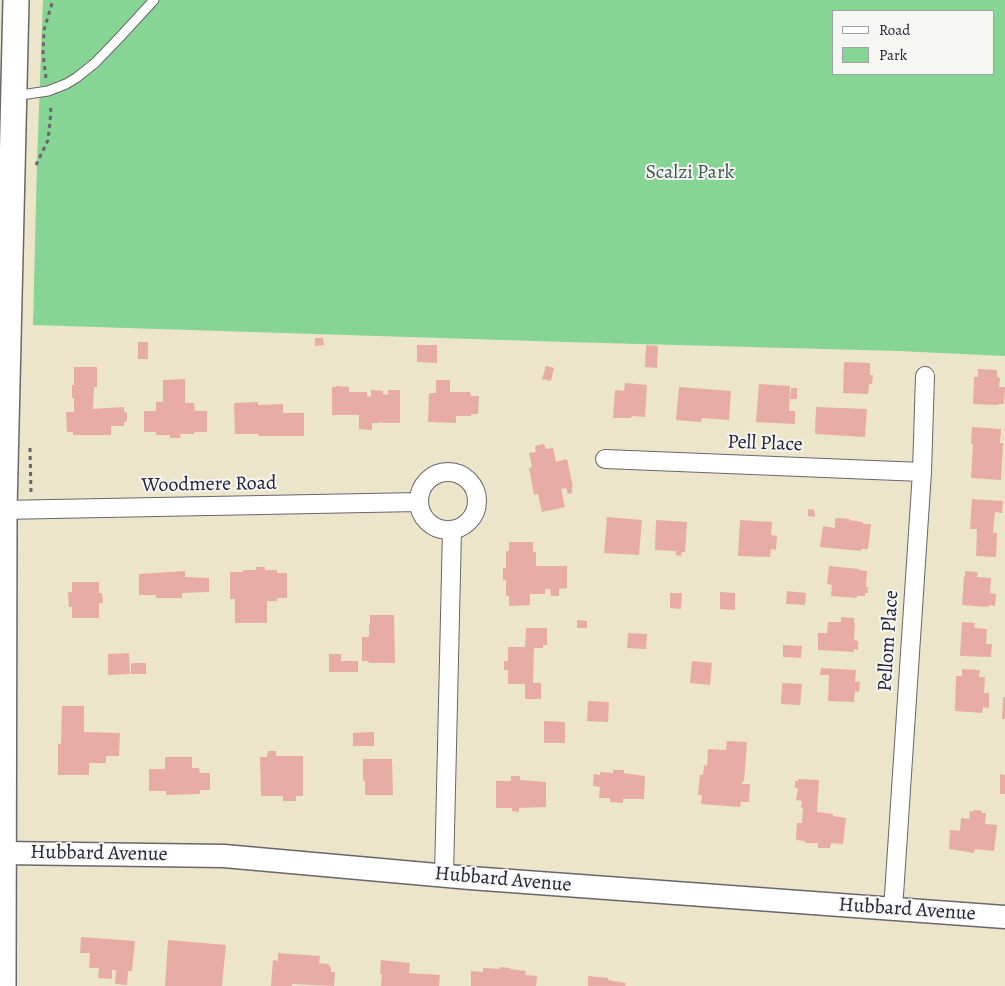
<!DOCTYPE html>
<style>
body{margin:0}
#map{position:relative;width:1005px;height:986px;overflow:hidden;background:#ede5c9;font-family:Alegreya,serif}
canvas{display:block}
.legend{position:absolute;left:832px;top:10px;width:162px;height:65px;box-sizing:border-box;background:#f6f6f2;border:1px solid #a1a1a9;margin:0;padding:6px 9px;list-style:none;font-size:15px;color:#22223b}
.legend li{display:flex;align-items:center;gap:10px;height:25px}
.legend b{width:25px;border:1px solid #a1a1a9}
</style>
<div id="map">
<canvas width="1005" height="986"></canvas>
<ul class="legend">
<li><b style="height:6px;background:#fff"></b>Road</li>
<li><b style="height:14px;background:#87d594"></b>Park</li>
</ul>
</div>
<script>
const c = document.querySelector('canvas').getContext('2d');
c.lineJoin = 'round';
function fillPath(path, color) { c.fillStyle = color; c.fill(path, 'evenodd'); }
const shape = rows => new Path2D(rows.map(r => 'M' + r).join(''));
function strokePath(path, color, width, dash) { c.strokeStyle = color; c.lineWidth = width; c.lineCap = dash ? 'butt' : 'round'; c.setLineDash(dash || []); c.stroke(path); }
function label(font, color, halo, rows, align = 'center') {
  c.font = font + ' Alegreya,serif'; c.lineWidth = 4; c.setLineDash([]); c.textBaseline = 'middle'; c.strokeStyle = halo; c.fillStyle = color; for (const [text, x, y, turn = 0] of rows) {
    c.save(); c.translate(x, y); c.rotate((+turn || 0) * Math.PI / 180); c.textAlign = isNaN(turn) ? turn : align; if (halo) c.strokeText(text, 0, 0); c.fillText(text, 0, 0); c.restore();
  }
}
fillPath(shape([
 [43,0,1005,0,1005,356,898,351,566,342,33,325,37,162],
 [834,11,994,11,994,74,834,74]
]), '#87d594');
fillPath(shape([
 [315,338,323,338,324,345,315,346],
 [138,342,148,342,148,359,138,359],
 [417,345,437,345,437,363,417,362],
 [646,345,658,346,657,368,645,367],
 [844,362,870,363,870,375,873,375,872,384,869,384,868,394,843,393],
 [546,366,554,368,551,381,542,379],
 [74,367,97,367,97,387,94,387,93,409,124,407,124,411,127,413,127,421,124,423,124,426,111,426,111,435,73,435,73,432,67,432,66,412,74,412,74,398,72,398,72,385,74,385],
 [978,369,997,370,997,377,1000,378,999,387,1005,387,1004,404,998,404,998,405,973,404,974,377,978,377],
 [185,379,185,403,194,403,195,411,207,411,207,432,194,432,194,434,180,434,181,438,170,438,170,435,156,435,156,432,144,432,144,411,156,411,156,402,163,402,163,380],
 [436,380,450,380,450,392,470,392,471,396,479,396,478,414,471,414,471,416,456,416,456,423,428,422,429,393,436,393],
 [625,383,647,385,645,417,632,416,631,418,613,418,615,390,624,391],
 [759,384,790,386,789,411,795,411,795,424,756,422],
 [336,386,349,387,349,392,367,392,367,396,371,397,371,390,383,391,383,394,388,395,388,390,400,390,400,423,381,423,381,421,380,421,380,423,372,423,372,430,359,429,359,415,332,415,332,387,336,387],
 [679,387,731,391,729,420,702,418,701,422,676,420],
 [791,388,797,388,797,399,790,399],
 [258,402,258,405,283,404,283,413,304,413,304,436,258,436,258,434,235,434,234,403],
 [816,407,867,409,865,437,815,434],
 [972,427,1001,429,1000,443,1003,443,1001,480,971,478,973,444,971,444],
 [544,444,546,449,553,448,556,462,567,459,573,487,572,487,572,493,568,494,566,488,561,489,565,507,542,512,538,494,534,495,529,468,532,467,529,453,536,452,535,446],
 [972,499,1003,501,1002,513,995,512,993,533,997,533,996,557,976,556,977,529,970,529],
 [808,509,814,510,815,517,808,516],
 [607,517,642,520,639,555,604,553],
 [837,518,850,519,849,520,863,522,863,524,871,524,868,549,861,549,861,551,820,547,823,526,835,528,835,519],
 [656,520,687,522,685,552,682,552,681,556,676,555,676,551,655,550],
 [740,520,772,522,771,535,777,536,776,550,771,549,770,557,738,556],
 [509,542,533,542,533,552,536,552,536,566,567,566,567,588,559,589,559,596,551,596,550,589,545,589,545,594,530,594,530,605,509,606,509,596,506,596,506,580,503,580,503,568,506,568,506,551,509,551],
 [829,566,859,569,859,570,867,571,866,587,868,587,868,593,865,593,865,596,857,596,857,598,831,596,832,585,827,584],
 [256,567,265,567,265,570,277,570,277,573,287,573,287,598,277,598,277,601,267,601,267,623,235,623,235,599,230,599,230,572,243,572,243,570,256,570],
 [185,571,185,577,209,578,209,592,182,593,182,598,156,598,156,595,139,595,139,574],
 [965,571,978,572,977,577,991,578,990,593,996,594,995,606,989,605,989,607,962,605,964,576,965,576],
 [72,582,99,582,99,593,102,593,103,603,99,603,99,618,72,618,72,607,69,607,68,592,72,592],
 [787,591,806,593,805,605,786,604],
 [720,592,735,593,735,610,720,609],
 [670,593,682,593,681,609,670,608],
 [370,615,394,615,395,663,369,663,368,661,362,661,362,637,369,637,368,636,369,636,369,624,370,624],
 [841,617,854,618,854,623,855,623,854,640,858,641,858,650,854,649,854,652,818,650,818,633,827,633,828,622,841,622],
 [577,620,587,621,587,628,577,628],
 [962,622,975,623,974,628,987,629,986,644,992,644,991,657,960,656],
 [526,628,547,628,547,645,543,645,543,648,534,648,533,683,541,683,541,699,525,699,525,684,508,684,508,670,504,670,504,661,508,661,508,647,525,647],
 [628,633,647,634,646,649,627,648],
 [783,645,802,646,801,658,783,657],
 [129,653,130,674,108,675,108,654],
 [329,654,341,654,341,661,358,661,358,672,329,672],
 [692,661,712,663,710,685,690,683],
 [131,663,146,663,146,674,131,674],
 [821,668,856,670,855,682,860,682,859,692,855,691,854,702,828,701,829,675,820,675],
 [962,669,980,670,979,677,985,677,984,693,989,693,989,708,983,707,982,713,955,711,956,676,962,676],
 [782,683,802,684,800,705,781,704],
 [1003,697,1005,697,1005,719,1002,719],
 [588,701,609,702,608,722,587,721],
 [62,706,84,706,84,732,120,733,119,756,106,756,106,763,89,763,89,775,58,775,58,744,61,744],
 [544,721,565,722,565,743,544,743],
 [374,732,374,746,353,746,353,733],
 [727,741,747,742,744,782,742,781,742,784,750,784,749,802,741,802,740,807,701,804,702,795,698,795,700,775,703,775,704,765,707,766,708,749,726,750],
 [268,751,276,751,276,756,303,756,303,796,296,796,296,801,283,801,283,796,261,796,260,757,267,757],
 [165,757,192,757,192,768,199,768,200,773,210,773,210,790,200,790,200,794,166,795,166,791,149,791,149,769,165,769],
 [363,759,392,759,393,795,365,795,365,781,363,781],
 [613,770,624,770,624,773,645,776,644,799,623,799,623,803,610,802,610,798,599,798,600,787,593,786,594,774,600,775,600,772,613,773],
 [1000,774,1005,775,1005,794,1000,794],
 [511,776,520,776,520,780,546,782,546,807,519,808,519,812,512,811,512,808,496,808,496,781,511,781],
 [798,779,819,780,817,812,833,814,833,816,846,818,843,844,831,843,830,848,818,848,818,843,805,843,805,841,796,840,797,823,802,823,803,808,801,808,802,801,796,800,798,788,795,788,795,781,798,781],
 [974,810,982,811,982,813,986,813,985,824,997,825,994,851,975,849,974,853,949,849,950,830,960,831,961,818,969,819,970,811,973,812],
 [81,937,135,941,132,971,128,971,127,985,115,984,116,970,112,970,112,979,98,978,99,968,89,968,90,953,80,953],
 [168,940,226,945,222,986,165,986],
 [278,953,320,956,319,963,328,964,331,968,331,972,335,972,334,986,292,984,292,986,271,986,273,960,278,961],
 [381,960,410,963,409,973,440,975,439,986,381,986,382,975,380,974],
 [500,967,510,968,510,969,526,971,525,975,537,976,536,986,471,986,471,971,483,972,483,968,499,969],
 [588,976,608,978,608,980,626,983,625,986,588,986]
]), '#e7aca6');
const service = shape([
 [14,96,48,91,66,84,76,78,95,63,120,37,154,0]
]);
const minor = shape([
 [605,459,922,472],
 '419 501a29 29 0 1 1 58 0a29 29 0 1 1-58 0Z',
 [0,510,419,502],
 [444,875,452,530],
 [893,910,922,472,925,376]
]);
const tertiary = shape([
 [3,853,224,856,470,878,1005,917]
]);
const secondary = shape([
 [3,986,4,510,16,0]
]);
strokePath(service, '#69666d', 11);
strokePath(minor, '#69666d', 20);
strokePath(tertiary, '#69666d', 25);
strokePath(secondary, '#69666d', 28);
strokePath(shape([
 [46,78,43,54,44,30,53,0],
 [36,165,48,140,51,112,50,104],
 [30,448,31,492]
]), '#69666d', 3, [4, 4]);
strokePath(service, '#fff', 9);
strokePath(minor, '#fff', 18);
strokePath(tertiary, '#fff', 22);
strokePath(secondary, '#fff', 25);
label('20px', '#405856', '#f6f6f2', [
 ["Scalzi Park",690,173]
]);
label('20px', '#22223b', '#f6f6f2', [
 ["Pell Place",765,444,2],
 ["Woodmere Road",209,485,-1],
 ["Pellom Place",889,641,-86],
 ["Hubbard Avenue",99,854,1],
 ["Hubbard Avenue",503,880,5],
 ["Hubbard Avenue",907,910,4]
]);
</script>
